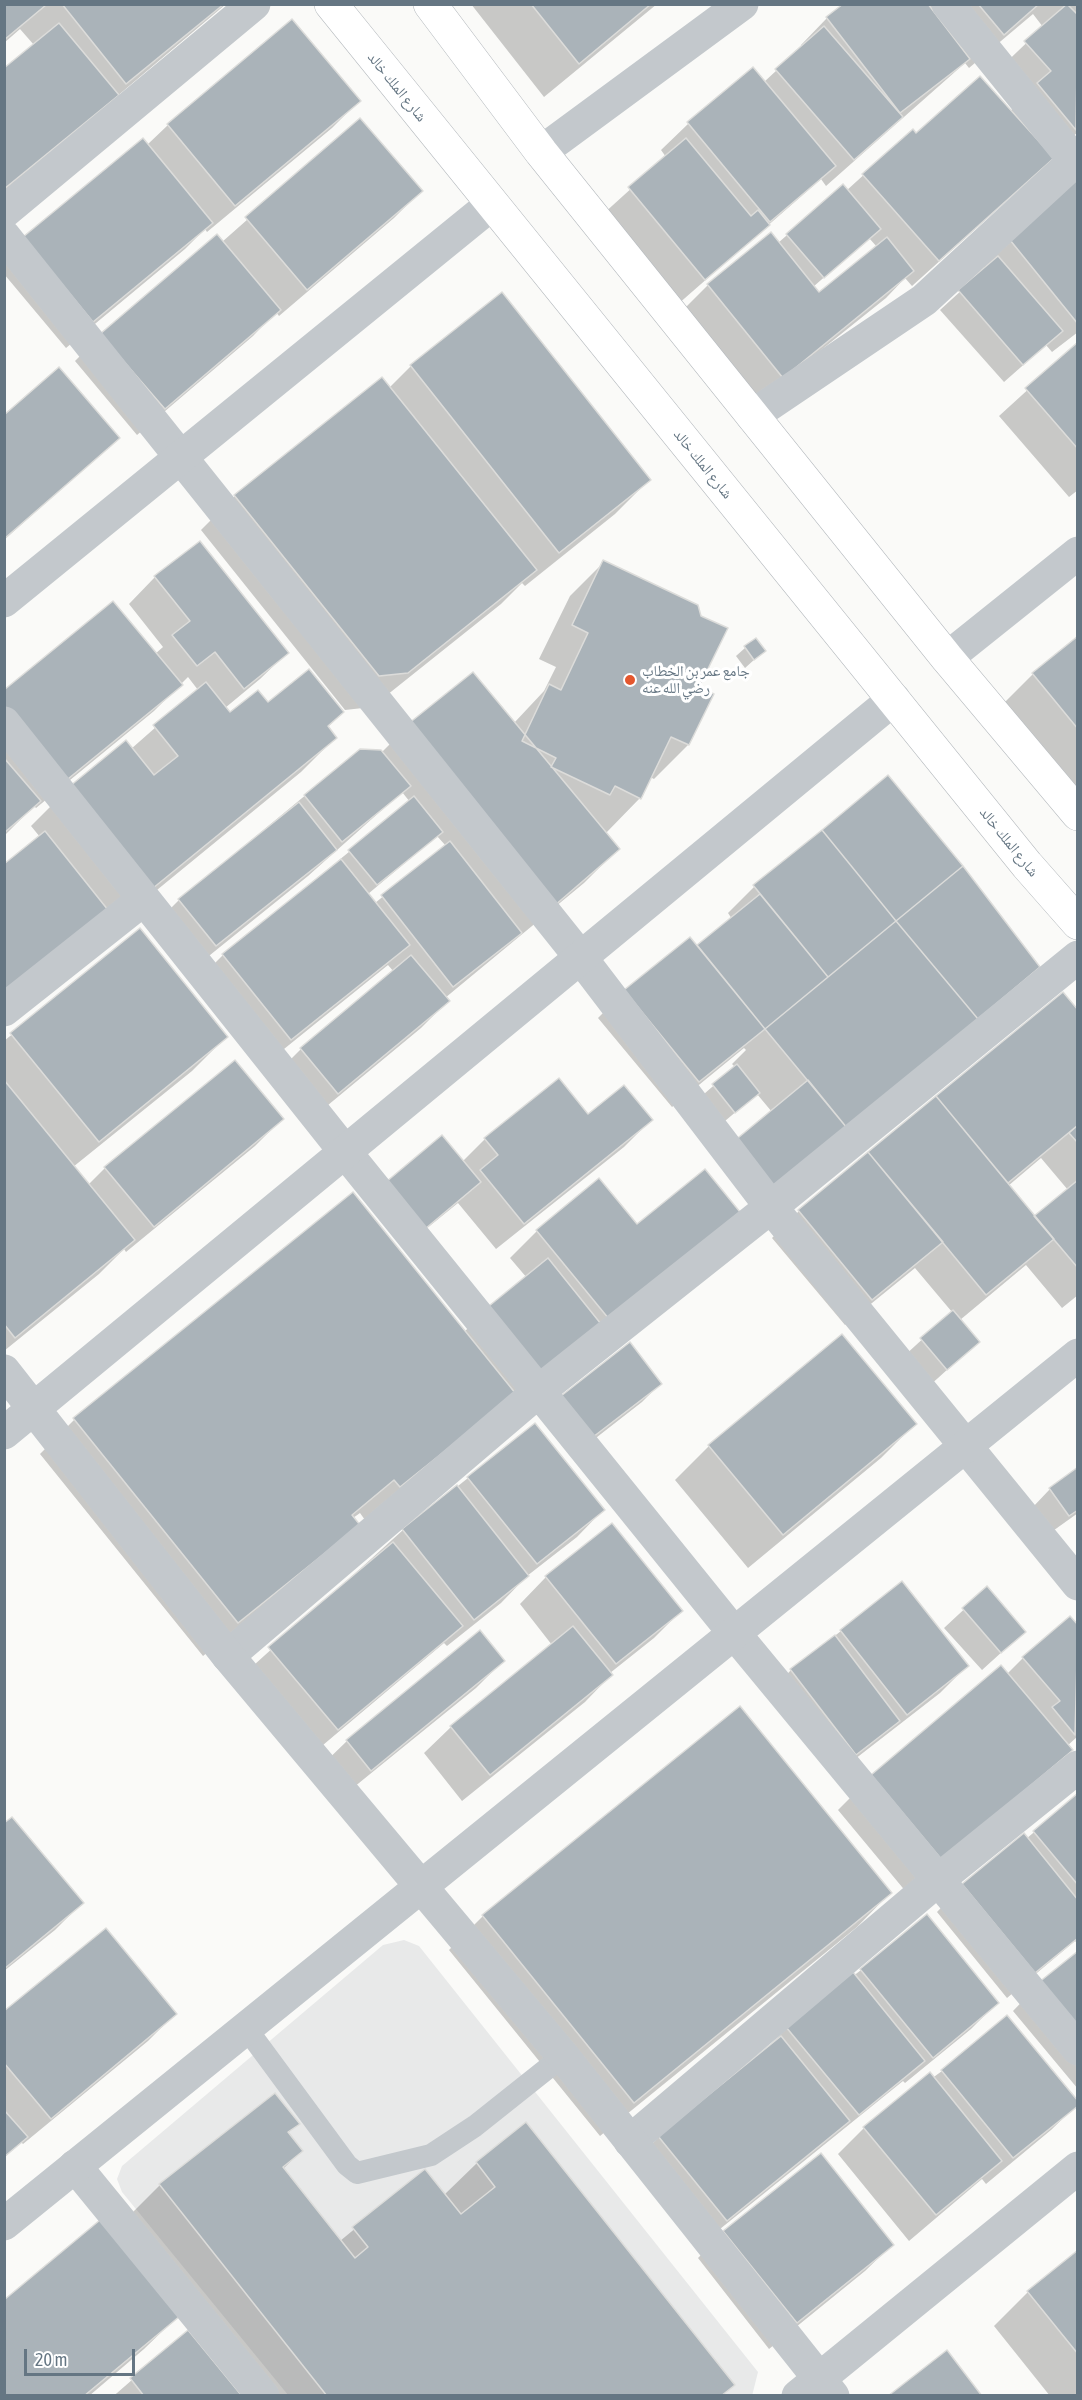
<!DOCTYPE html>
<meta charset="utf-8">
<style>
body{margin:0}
#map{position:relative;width:1082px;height:2400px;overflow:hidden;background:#fafaf8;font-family:"Asap Condensed",sans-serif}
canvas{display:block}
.frame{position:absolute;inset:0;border:6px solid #657683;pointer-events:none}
.scale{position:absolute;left:24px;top:2349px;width:111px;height:27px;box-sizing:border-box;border:3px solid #657683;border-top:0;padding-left:8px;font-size:18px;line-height:21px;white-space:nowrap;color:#657683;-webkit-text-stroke:4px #fff;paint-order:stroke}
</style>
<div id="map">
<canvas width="1082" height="2400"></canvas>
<div class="frame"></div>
<div class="scale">20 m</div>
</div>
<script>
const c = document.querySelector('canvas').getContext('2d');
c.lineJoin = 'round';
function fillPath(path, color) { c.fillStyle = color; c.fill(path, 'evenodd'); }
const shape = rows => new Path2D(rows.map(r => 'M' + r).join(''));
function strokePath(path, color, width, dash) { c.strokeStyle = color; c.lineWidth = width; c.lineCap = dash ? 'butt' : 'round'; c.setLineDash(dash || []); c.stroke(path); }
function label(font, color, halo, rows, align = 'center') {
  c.font = font + ' "Asap Condensed","Noto Naskh Arabic",sans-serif'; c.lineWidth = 6; c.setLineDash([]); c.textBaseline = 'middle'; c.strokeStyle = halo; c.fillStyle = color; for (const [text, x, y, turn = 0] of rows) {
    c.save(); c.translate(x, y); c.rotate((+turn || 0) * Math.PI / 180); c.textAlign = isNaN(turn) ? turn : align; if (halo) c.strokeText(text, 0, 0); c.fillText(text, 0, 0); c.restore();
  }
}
fillPath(shape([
 [404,1940,419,1946,758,2372,752,2396,288,2395,122,2192,117,2179,122,2166,383,1945]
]), '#e8e9e9');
fillPath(shape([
 [4,4,226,4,4,192,4,69,34,45,20,29,4,43],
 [471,4,657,4,544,97],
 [845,4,1078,4,1078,132,1050,156,1052,158,1025,184,912,286,905,278,886,298,755,403,681,312,708,285,771,234,778,243,842,187,846,191,912,131,916,135,1010,111,1017,105,992,76,1043,27,1033,14,969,68,965,63,826,186,821,179,677,305,602,215,666,157,661,150,688,124,753,69,764,82,802,47,801,45,827,18],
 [869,238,877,247,819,294,813,287],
 [292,22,359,101,332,128,207,232,205,229,185,249,66,348,4,274,4,258,147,145,168,125],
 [360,120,421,191,394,218,279,316,276,312,253,336,137,435,75,361,101,335,222,242],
 [1078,173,1078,332,1052,352,1046,345,1004,382,940,310,985,269,980,263],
 [1078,344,1078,490,1069,497,999,416],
 [411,366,649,480,615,514,525,586,522,583,501,604,372,707,345,710,201,530,235,496,389,388],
 [4,417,118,438,4,540],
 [604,562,697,688,712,695,688,745,654,779,650,777,640,798,605,834,618,849,584,883,445,998,448,1001,421,1028,310,1120,274,1076,301,1049,394,972,388,965,263,1066,196,982,223,955,410,802,402,792,308,876,189,972,152,927,179,900,360,750,381,753,409,725,514,723,544,691,556,667,539,659,570,596],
 [437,836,446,846,375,903,368,894],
 [155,577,287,653,260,679,225,708,230,714,267,704,342,712,327,728,335,738,301,772,113,926,31,826,65,792,131,749,198,690,188,677,154,711,36,808,34,806,4,836,4,692,155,654,163,647,129,604],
 [1078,638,1078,805,999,708,1033,674],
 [745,648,764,651,745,668,736,656],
 [888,777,1038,967,772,1112,757,1094,725,1121,704,1094,735,1067,732,1064,746,1050,744,1048,672,1107,598,1018,625,991,697,948,732,919,728,913,754,887],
 [140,930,226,1037,192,1071,73,1167,88,1185,105,1168,282,1119,255,1146,126,1252,124,1249,99,1274,4,1351,4,1041],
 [1063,994,1078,1012,1078,1295,1062,1308,1026,1265,960,1320,978,1342,928,1387,903,1357,952,1312,915,1268,845,1325,772,1238,799,1211],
 [1041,1158,1068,1190,1034,1218,1008,1186],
 [588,1116,651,1120,624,1147,496,1249,458,1203,405,1246,462,1162,485,1139],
 [353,1195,464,1332,490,1307,527,1278,510,1258,537,1231,637,1226,712,1239,365,1520,360,1513,353,1518,324,1558,203,1656,40,1454,74,1420],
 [842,1336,915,1424,881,1458,748,1568,675,1480,709,1446],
 [660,1384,642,1402,574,1455,544,1415],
 [1078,1469,1078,1513,1050,1533,1032,1508,1050,1489],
 [468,1478,603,1510,577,1537,527,1576,501,1603,447,1646,444,1643,310,1756,243,1675,403,1530],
 [546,1577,681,1611,654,1638,610,1673,611,1675,585,1702,462,1801,424,1753,451,1727,552,1645,520,1604],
 [987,1588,1024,1632,982,1670,944,1628],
 [1078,1628,1078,1736,907,1893,838,1810,872,1776,1007,1674,1023,1658],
 [841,1631,967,1666,940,1693,837,1773,773,1689,791,1670],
 [503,1661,476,1688,343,1796,320,1767,347,1741],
 [1078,1795,1078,1944,1075,1941,1007,1998,937,1912,963,1885,1026,1839],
 [4,1825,82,1903,55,1930,4,1971],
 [890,1893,857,1927,600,2136,449,1950,483,1916],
 [1078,1953,1078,2089,1013,2011,1039,1984],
 [861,1970,997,2003,971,2029,905,2083,903,2081,699,2246,632,2163,659,2137,761,2054,787,2028],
 [4,2013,175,2014,148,2041,23,2144,21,2142,4,2158],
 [942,2071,1078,2104,1051,2130,986,2184,982,2179,909,2241,838,2154,864,2128],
 [298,2123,287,2134,301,2151,283,2169,340,2241,425,2171,444,2195,477,2163,526,2124,733,2385,722,2396,266,2396,126,2219,160,2185],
 [724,2232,892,2245,865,2271,769,2349,698,2258],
 [1078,2252,1078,2396,1050,2396,994,2326,1028,2292],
 [178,2316,144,2349,89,2396,4,2396],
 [187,2332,240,2396,113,2396,117,2393]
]), '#0003');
const building = shape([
 [4,4,45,4,46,5,4,40,4,4],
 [62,4,224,4,126,84,62,4],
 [531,4,651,4,579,64,531,4],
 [843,4,928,4,970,59,900,113,826,17,843,4],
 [978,4,1039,4,1004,35,978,4],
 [1067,4,1078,15,1076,130,1037,83,1051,71,1024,41,1067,4],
 [292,19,361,101,235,206,167,124,292,19],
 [59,23,119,95,4,189,4,68,59,23],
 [824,26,903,117,854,160,775,69,824,26],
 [753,67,836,166,770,222,687,122,753,67],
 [980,76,1054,158,939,261,862,174,913,129,916,133,980,76],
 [360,118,423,191,307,290,245,217,360,118],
 [143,138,213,223,93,322,23,237,143,138],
 [686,138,751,216,758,210,770,225,705,280,628,187,686,138],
 [1074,179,1078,183,1078,324,1006,235,1074,179],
 [843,184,881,229,824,278,786,234,843,184],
 [771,232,819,292,887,237,914,271,783,378,707,284,771,232],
 [217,234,281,310,165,409,100,334,217,234],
 [998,256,1063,331,1023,365,958,290,998,256],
 [502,292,651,480,559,553,410,365,502,292],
 [1078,342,1078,449,1025,388,1078,342],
 [59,367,120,438,4,539,4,415,59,367],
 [382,377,537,570,408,673,379,676,234,495,382,377],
 [200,541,289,653,244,689,215,652,197,666,172,635,190,621,154,576,200,541],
 [603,560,698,605,701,616,728,628,699,687,714,694,689,745,671,737,641,799,615,786,610,795,551,767,556,758,522,741,549,684,561,690,588,633,572,625,603,560],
 [113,601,183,685,63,783,4,711,4,690,113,601],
 [1078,636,1078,729,1032,673,1078,636],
 [756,638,766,651,754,660,744,646,756,638],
 [309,669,344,712,328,726,337,738,147,893,64,791,126,740,154,775,178,756,153,725,206,682,230,712,258,690,268,702,309,669],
 [473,672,620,849,554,906,408,724,473,672],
 [360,749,381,750,411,786,342,842,304,795,360,749],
 [4,758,41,801,4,833,4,758],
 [888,775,963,866,896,921,822,830,888,775],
 [414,796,443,832,377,885,348,850,414,796],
 [299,802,337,850,216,946,178,899,299,802],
 [822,830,896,921,828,977,753,885,822,830],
 [45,831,108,910,4,993,4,864,45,831],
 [450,841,522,933,453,987,381,895,450,841],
 [341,859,410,945,291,1040,222,954,341,859],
 [963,866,1040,967,978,1019,896,921,963,866],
 [760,894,828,977,765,1029,697,945,760,894],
 [896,921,978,1019,847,1128,765,1029,896,921],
 [140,928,228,1037,99,1142,10,1033,140,928],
 [690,937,765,1029,699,1082,624,990,690,937],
 [411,955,450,1001,338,1094,300,1048,411,955],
 [1063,992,1078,1010,1078,1125,1008,1183,936,1096,1063,992],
 [235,1060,284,1119,154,1227,104,1167,235,1060],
 [737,1064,760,1093,735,1113,712,1084,737,1064],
 [559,1078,588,1114,624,1085,653,1120,524,1224,480,1170,498,1155,484,1138,559,1078],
 [4,1080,135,1240,15,1338,4,1324,4,1080],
 [808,1080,847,1128,772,1189,733,1142,808,1080],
 [936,1096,1054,1239,986,1295,868,1152,936,1096],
 [1078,1125,1078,1143,1069,1133,1078,1125],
 [442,1135,481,1182,425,1229,386,1182,442,1135],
 [868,1152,943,1242,872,1300,798,1210,868,1152],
 [705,1169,740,1212,609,1319,536,1230,599,1178,637,1224,705,1169],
 [1078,1180,1078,1268,1034,1216,1078,1180],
 [353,1192,516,1394,400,1487,394,1480,352,1515,360,1525,238,1623,73,1418,353,1192],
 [548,1258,601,1324,541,1371,489,1306,548,1258],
 [953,1310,980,1342,947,1370,920,1338,953,1310],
 [842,1334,917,1424,783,1535,708,1445,842,1334],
 [630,1342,662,1384,593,1437,561,1396,630,1342],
 [535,1423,605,1510,537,1564,467,1477,535,1423],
 [1078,1467,1078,1510,1069,1516,1049,1488,1078,1467],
 [457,1485,529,1576,474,1620,402,1529,457,1485],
 [612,1523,683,1611,616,1664,545,1576,612,1523],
 [393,1542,463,1626,338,1730,268,1647,393,1542],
 [902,1581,969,1666,907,1715,840,1630,902,1581],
 [987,1586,1026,1632,1001,1653,962,1608,987,1586],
 [1070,1616,1078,1625,1075,1735,1052,1707,1060,1701,1022,1657,1070,1616],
 [573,1626,613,1675,490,1775,450,1726,573,1626],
 [480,1630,505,1661,371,1771,346,1740,480,1630],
 [835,1635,900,1721,856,1755,790,1669,835,1635],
 [1001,1665,1073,1750,942,1860,871,1775,1001,1665],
 [740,1706,892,1893,634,2103,482,1915,740,1706],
 [1078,1793,1078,1885,1033,1831,1078,1793],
 [12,1817,84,1903,4,1969,4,1823,12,1817],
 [1024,1833,1078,1900,1078,1938,1035,1973,962,1884,1024,1833],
 [927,1914,999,2003,933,2058,860,1969,927,1914],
 [106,1928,177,2014,51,2119,4,2063,4,2011,106,1928],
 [1078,1951,1078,2030,1038,1983,1078,1951],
 [853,1972,925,2061,859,2115,786,2027,853,1972],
 [1007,2015,1078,2101,1078,2106,1013,2158,941,2070,1007,2015],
 [781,2036,850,2121,727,2221,658,2136,781,2036],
 [930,2072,1002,2161,936,2215,863,2127,930,2072],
 [275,2093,300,2124,288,2132,303,2151,283,2167,355,2258,368,2247,352,2227,425,2169,461,2214,495,2187,476,2162,526,2122,735,2385,721,2396,327,2396,159,2184,275,2093],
 [4,2110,28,2137,4,2157,4,2110],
 [821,2153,894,2245,797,2323,723,2231,821,2153],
 [100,2220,180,2316,84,2396,4,2396,4,2300,100,2220],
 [1078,2250,1078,2354,1027,2291,1078,2250],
 [188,2330,242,2396,144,2396,130,2378,188,2330],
 [947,2350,982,2396,888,2396,947,2350]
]);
fillPath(building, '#aab3b9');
strokePath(building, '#dcdcda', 1.5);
const primary = shape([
 [331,4,1027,865,1078,923],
 [430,4,541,152,947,658,1078,814]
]);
strokePath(primary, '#b5babe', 34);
strokePath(shape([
 [246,2028,347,2165,357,2173,431,2155,475,2126,563,2056]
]), '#c3c8cc', 22);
strokePath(shape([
 [948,4,1078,165],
 [541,152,742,4],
 [4,212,254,4],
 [4,236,581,958,771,1207,1078,1584],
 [752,416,924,300,1078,158],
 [947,658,1078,553],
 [4,723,346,1153,734,1633,1078,2049],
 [4,1010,144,899],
 [228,1656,539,1391,771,1207,1078,957],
 [630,2141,938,1880,1078,1767],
 [75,2166,263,2396]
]), '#c3c8cc', 33);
strokePath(shape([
 [4,601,492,204],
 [4,1371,228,1656,563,2056,833,2396],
 [4,1433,894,699],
 [4,2224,1078,1355],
 [798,2396,1078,2168]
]), '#c3c8cc', 33);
strokePath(primary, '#fff', 33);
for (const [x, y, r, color] of [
 [630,680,6,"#e4572e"]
]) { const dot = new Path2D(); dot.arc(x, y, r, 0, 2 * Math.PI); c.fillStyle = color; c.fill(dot); strokePath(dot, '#fff', 2); }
label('15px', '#657683', '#fff', [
 ["شارع الملك خالد",397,87,51],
 ["شارع الملك خالد",703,464,51],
 ["شارع الملك خالد",1009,842,51]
]);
label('15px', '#657683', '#fff', [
 ["جامع عمر بن الخطاب",642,671],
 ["رضي الله عنه",642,688]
], 'left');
</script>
